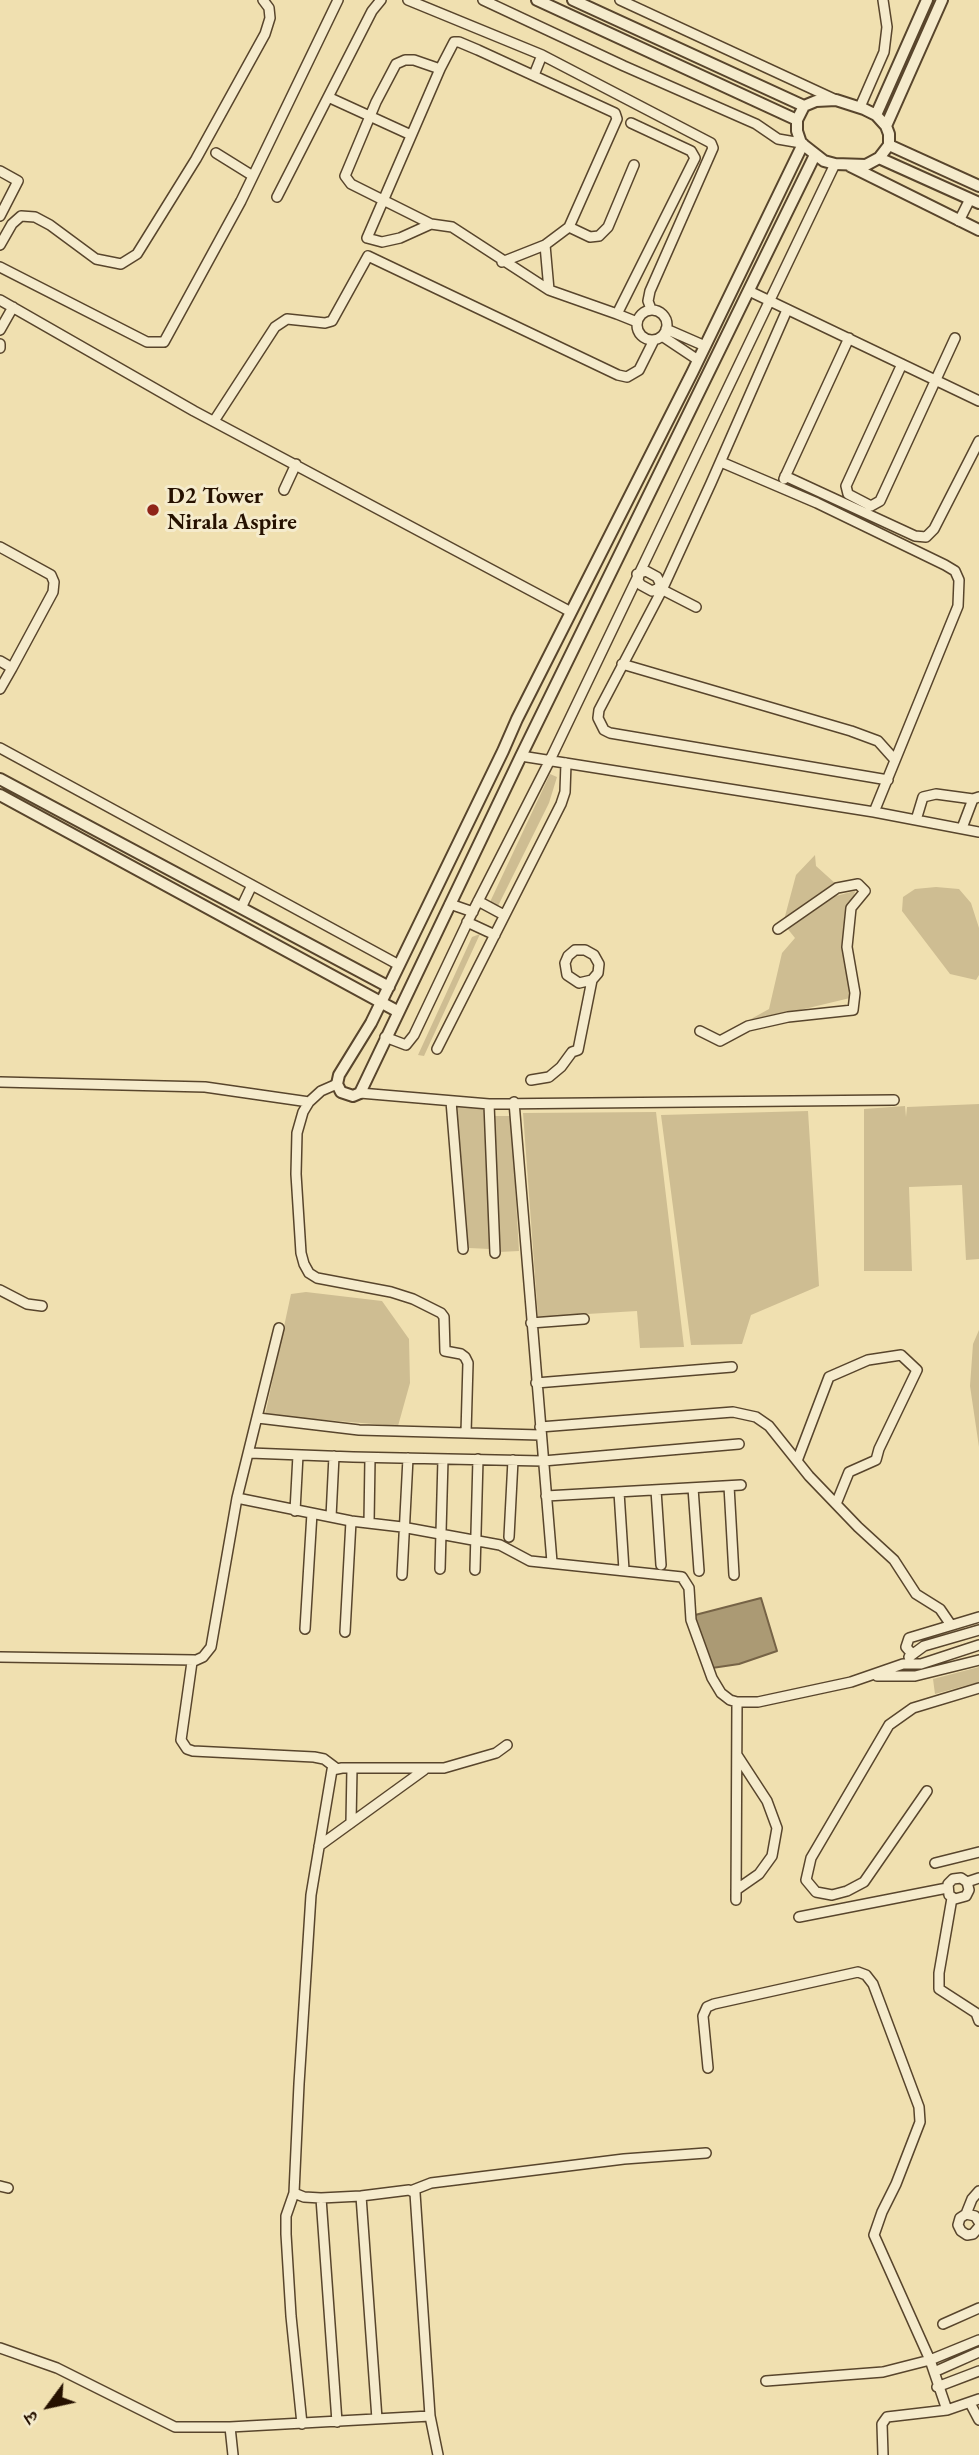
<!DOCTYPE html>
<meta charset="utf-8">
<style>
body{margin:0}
#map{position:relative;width:979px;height:2455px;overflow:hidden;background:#f0e0b0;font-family:"EB Garamond","Noto Serif Devanagari",serif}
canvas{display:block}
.north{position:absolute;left:14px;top:2371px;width:70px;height:70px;-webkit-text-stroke:5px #f5ebcc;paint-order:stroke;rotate:237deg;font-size:19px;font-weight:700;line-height:28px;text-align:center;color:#261100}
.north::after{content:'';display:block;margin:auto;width:24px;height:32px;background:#261100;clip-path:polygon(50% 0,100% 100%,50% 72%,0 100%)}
</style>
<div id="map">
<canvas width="979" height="2455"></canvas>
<div class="north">उ</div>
</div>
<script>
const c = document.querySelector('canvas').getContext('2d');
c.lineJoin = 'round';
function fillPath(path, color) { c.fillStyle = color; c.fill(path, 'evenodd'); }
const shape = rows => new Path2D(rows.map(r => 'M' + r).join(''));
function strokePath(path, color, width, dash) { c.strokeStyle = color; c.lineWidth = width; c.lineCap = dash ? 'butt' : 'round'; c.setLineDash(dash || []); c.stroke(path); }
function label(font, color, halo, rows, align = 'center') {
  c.font = font + ' "EB Garamond",serif'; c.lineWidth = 6; c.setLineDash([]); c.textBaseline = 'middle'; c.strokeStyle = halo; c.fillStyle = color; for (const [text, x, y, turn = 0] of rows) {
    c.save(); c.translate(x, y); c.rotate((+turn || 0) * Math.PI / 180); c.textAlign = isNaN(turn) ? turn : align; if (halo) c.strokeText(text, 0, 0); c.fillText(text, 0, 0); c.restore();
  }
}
fillPath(shape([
 [550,774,557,777,549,803,498,906,490,902],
 [815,855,816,866,836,884,784,920,796,875],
 [936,887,959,889,971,903,979,928,979,975,976,980,950,974,902,911,903,897,915,889],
 [855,891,844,948,850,998,742,1024,769,1009,782,953,795,938,787,928,832,897],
 [480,934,424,1056,418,1055,472,937],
 [979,1104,979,1259,966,1260,962,1185,909,1187,912,1271,864,1271,864,1109,905,1106,906,1117,907,1107],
 [457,1106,485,1106,490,1249,469,1248,466,1240],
 [808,1111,819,1286,751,1315,742,1344,691,1345,661,1115],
 [656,1112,684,1347,640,1348,637,1311,538,1317,523,1113],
 [494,1116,511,1116,519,1251,499,1252],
 [306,1292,382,1301,409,1339,410,1383,398,1426,265,1415,291,1294],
 [979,1330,979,1447,970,1386,973,1344],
 [979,1667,979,1682,935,1694,933,1679]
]), '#cebd92');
const water = shape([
 [761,1598,777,1651,739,1664,712,1668,692,1619,695,1615,761,1598]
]);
fillPath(water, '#ab9a74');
strokePath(water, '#766346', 2);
const minor = shape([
 [408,0,542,55,711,143,713,148,650,291,648,301,651,309],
 [483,0,624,66,756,124,778,139,801,143],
 [620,0,834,99],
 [534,75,542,55],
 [328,97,411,135],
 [860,107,884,52,887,27,883,0],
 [631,123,691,151,695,158,617,314,637,322],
 [216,153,253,176],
 [0,171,18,181,0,216],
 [277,197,372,11,381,0],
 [959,221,970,199],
 [431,224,351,184,345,176,376,102,396,64,405,60,414,60,440,69],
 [569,227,617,119,615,113,478,50,459,42,454,42,440,69,367,238,382,242,400,238,431,224,452,227,549,290,617,314],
 [0,245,12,224,21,216,35,217,50,225,96,259,121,264,137,254,196,159,265,34,270,18,269,8,263,0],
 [502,262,545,245],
 [0,267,147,342,164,342,241,201,338,0],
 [549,290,545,245,569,227,590,237,599,236,608,227,634,165],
 [749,291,979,401],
 [0,300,194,411,571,612],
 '637 325a15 15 0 1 1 30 0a15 15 0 1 1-30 0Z',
 [787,310,711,483,662,590,599,710,598,718,604,730,610,733,888,780],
 [666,329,705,346],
 [0,330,13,307],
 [662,336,698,360],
 [0,344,0,348],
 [902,364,846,486,848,494,871,506,880,501,955,338],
 [214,421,275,327,287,319,325,323,332,321,368,256,618,375,627,377,639,370,654,340],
 [721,462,817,503,945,565,955,571,959,580,958,606,874,812],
 [785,476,915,536,926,537,934,529,979,441],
 [784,479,849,338],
 [284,490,296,464],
 [0,547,51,575,54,582,53,592,12,668,0,661],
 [637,574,646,571,657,577,660,583,659,588],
 [639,575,638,581,641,585,652,591,659,588],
 [659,588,696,607],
 [622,664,851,731,878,741,895,760],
 [0,689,12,668],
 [0,748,399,965],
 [521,756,874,812,979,832],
 [916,820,923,797,936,794,973,799,979,797],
 [962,828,973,799],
 [478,901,504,915],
 [450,904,473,912],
 [241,908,252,885],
 [467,922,495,935],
 [700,1031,720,1041,748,1026,788,1017,853,1010,855,993,847,947,851,908,865,891,858,884,837,888,778,929],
 [385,1037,406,1045,414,1035,469,919,550,760,835,164],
 [437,1049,561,804,565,792,566,763],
 [531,1080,549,1077,561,1067,572,1052,578,1050,592,980,598,973,599,964,594,955,585,950,575,950,568,956,565,963,567,975,579,983,592,980],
 [0,1082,205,1087,309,1102],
 [337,1084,321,1091,309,1102,303,1112,297,1133,296,1174,301,1253,304,1264,309,1273,317,1278,391,1292,413,1299,441,1313,444,1317,445,1351,461,1354,465,1357,468,1363,466,1433],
 [360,1093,489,1104,894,1100],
 [451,1101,463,1249],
 [514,1102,552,1562],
 [489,1104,495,1253],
 [0,1290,27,1304,42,1306],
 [531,1323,584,1319],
 [279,1328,237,1498,211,1647,203,1657,192,1662,181,1740,187,1749,193,1751,314,1757,324,1759,336,1768],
 [536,1383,732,1367],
 [258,1418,359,1430,540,1435],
 [540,1427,733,1412,756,1417,769,1426,809,1476,858,1527,894,1560,916,1594,940,1609,951,1625],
 [250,1453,353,1457,543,1461,739,1444],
 [797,1461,829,1377,868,1360,901,1355,917,1370,879,1449,876,1460,849,1472,836,1504],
 [729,1486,734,1575],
 [693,1488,699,1571],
 [656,1490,661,1565],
 [619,1492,624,1570],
 [546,1496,741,1485],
 [237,1498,351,1521,402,1527,500,1545,530,1561,682,1577,689,1588,691,1620,712,1678,721,1693,730,1700,737,1702,758,1702,851,1682,903,1664,921,1664,979,1645],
 [295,1511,298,1455],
 [331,1517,334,1456],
 [369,1523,370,1458],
 [509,1537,513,1460],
 [440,1569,443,1459],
 [475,1570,478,1459],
 [402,1575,408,1458],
 [305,1629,312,1513],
 [345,1632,351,1521],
 [912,1654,906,1647,909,1638,979,1617],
 [0,1657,194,1660],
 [909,1657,924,1646,979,1630],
 [877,1676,915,1676,979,1660],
 [927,1791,864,1882,847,1891,832,1895,816,1892,806,1880,811,1858,889,1725,913,1708,979,1688],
 [351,1823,352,1768],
 [319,1846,424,1770],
 [935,1863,979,1852],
 [967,1882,969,1890,966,1896,955,1899,949,1895,948,1884,953,1879,961,1878,967,1882,979,1878],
 [736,1890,759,1874,772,1856,777,1828,767,1801,737,1755],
 [952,1898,939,1973,939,1989,976,2013,979,2021],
 [736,1900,737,1702],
 [799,1917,947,1888],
 [708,2068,703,2016,707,2007,714,2004,858,1972,866,1975,873,1984,919,2107,920,2122,896,2184,882,2212,874,2235,930,2360,947,2410,887,2417,882,2424,883,2455],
 [0,2186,8,2188],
 [413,2190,431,2183,624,2159,706,2153],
 [294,2193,286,2216,286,2234,291,2316,302,2424],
 [361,2196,377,2419],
 [321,2198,337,2422],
 [966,2214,972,2199,979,2191],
 [979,2222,975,2216,966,2214,960,2218,958,2225,961,2231,967,2235,973,2234,979,2227],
 [943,2324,979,2308],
 [0,2348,57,2368,175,2427,230,2427,430,2416,438,2455],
 [934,2372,979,2352],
 [766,2381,883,2372,930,2360,979,2340],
 [937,2387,979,2371],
 [970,2403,979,2420],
 [947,2410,979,2399],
 [430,2416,415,2193,409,2190,361,2196,321,2198,304,2197,294,2193,299,2084,311,1895,332,1770,342,1768,444,1768,496,1753,507,1745],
 [230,2427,233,2455]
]);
const tertiary = shape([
 [537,0,797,120],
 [573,0,804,106],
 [836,100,864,109,876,115,886,126,889,134,889,145,879,158,866,165,835,164,824,161,801,143,797,131,797,120,804,106,816,101,836,100],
 [876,115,927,0],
 [886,126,942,0],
 [803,144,692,373,517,719,503,751,371,1023,339,1075,337,1084,341,1092,353,1096,360,1093,521,756,815,155],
 [889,145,979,186],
 [879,158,979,203],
 [850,166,979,230],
 [0,779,389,987],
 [0,795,397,1011]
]);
strokePath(minor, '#58452c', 12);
strokePath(tertiary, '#58452c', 14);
strokePath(minor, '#f5ebcc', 9);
strokePath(tertiary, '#f5ebcc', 10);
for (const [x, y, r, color] of [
 [153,510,7,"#8f2418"]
]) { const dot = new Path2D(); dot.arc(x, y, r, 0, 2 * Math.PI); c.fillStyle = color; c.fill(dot); strokePath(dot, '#f5ebcc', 2.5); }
label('bold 23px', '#261100', '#f5ebcc', [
 ["D2 Tower",167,497],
 ["Nirala Aspire",167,523]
], 'left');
</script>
